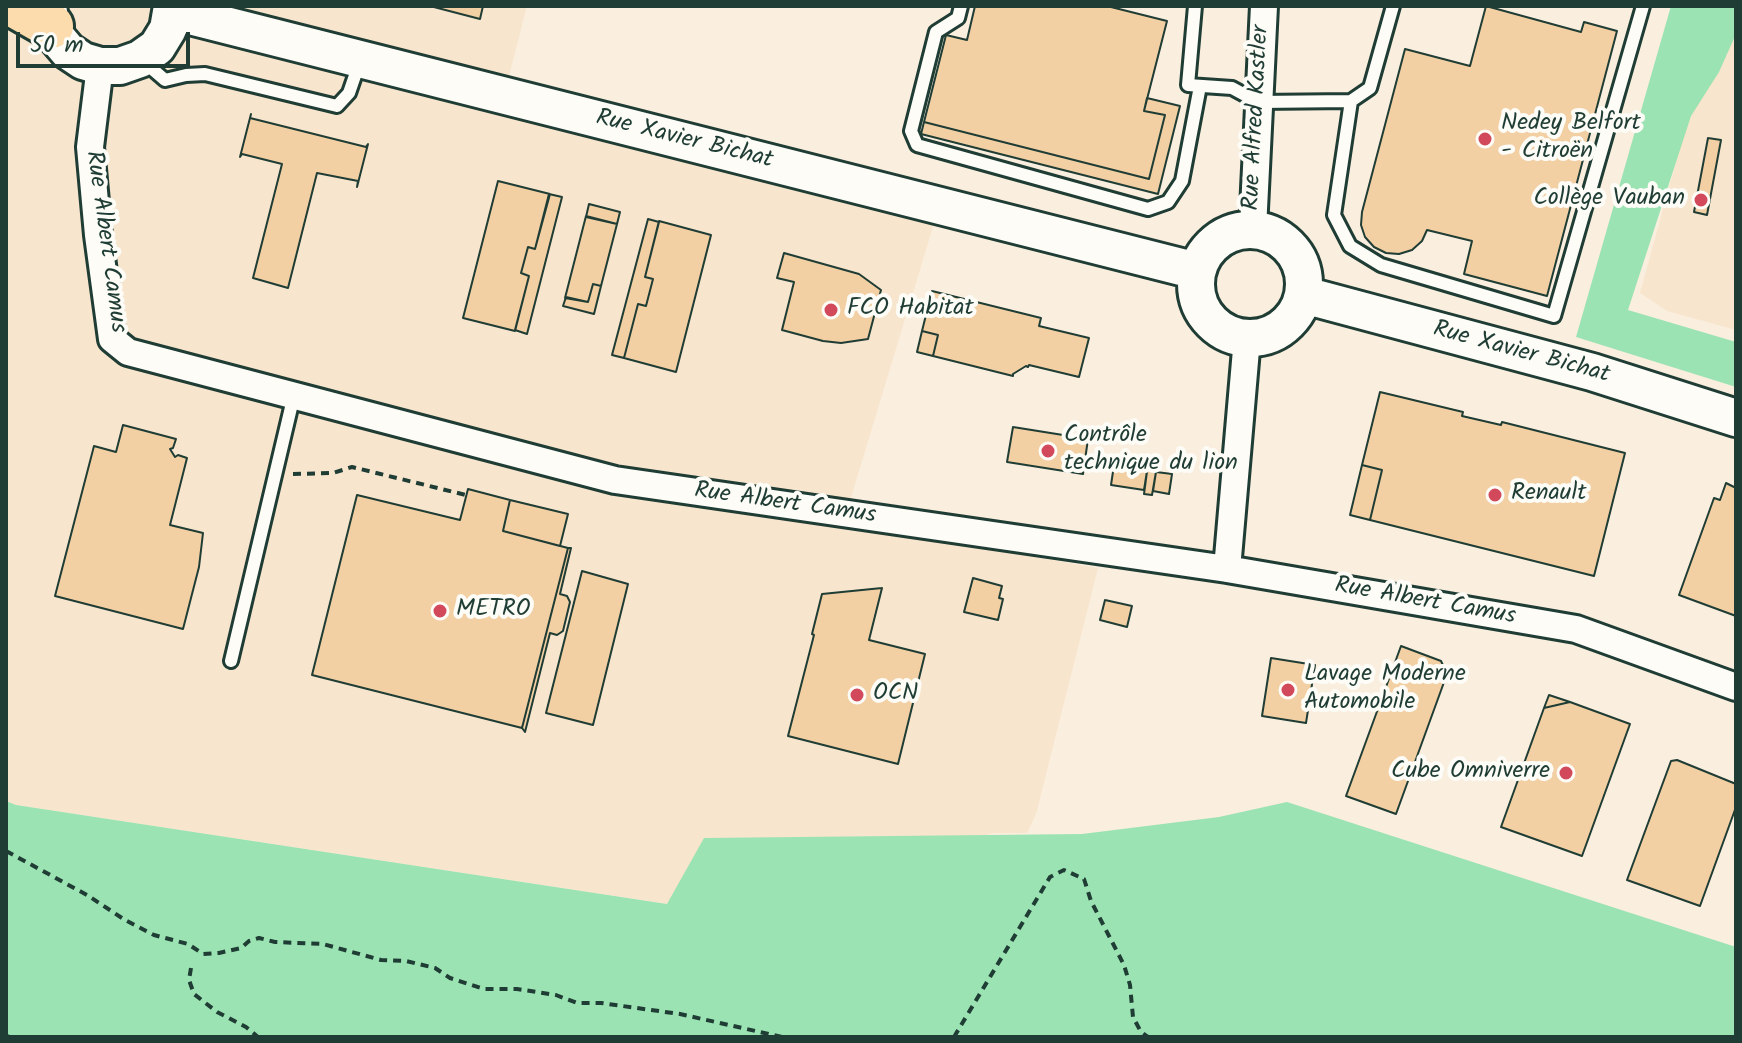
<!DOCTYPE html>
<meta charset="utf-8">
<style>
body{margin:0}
#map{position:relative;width:1742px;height:1043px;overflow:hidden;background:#faeede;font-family:Kalam,sans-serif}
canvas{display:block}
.frame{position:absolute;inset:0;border:8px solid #1f3d34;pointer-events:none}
.scale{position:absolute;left:16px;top:32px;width:174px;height:36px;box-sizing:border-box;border:4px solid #1f3d34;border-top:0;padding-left:10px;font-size:24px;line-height:28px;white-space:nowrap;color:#1f3d34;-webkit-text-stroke:6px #fdfcf7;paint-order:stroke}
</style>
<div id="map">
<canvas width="1742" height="1043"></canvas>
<div class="frame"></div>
<div class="scale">50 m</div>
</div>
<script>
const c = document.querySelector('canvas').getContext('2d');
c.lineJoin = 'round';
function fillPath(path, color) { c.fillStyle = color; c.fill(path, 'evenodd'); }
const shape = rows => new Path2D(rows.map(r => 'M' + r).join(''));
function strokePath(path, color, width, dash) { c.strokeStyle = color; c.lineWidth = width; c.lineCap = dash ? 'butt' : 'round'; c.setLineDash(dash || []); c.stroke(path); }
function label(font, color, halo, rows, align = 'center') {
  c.font = font + ' Kalam,sans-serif'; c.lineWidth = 8; c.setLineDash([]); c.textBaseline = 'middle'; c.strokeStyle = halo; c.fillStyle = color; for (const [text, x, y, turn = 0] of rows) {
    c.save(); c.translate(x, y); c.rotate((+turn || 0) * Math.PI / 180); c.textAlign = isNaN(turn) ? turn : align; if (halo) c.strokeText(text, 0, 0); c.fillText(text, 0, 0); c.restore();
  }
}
fillPath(shape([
 [6,6,527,6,509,76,945,187,843,524,1098,568,1036,814,1027,833,994,833,668,904,16,805,6,801],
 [1736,6,1736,330,1667,311,1640,293,1691,107]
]), '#f8e5cd');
fillPath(shape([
 [1671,6,1736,6,1736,34,1719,72,1691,116,1628,310,1736,342,1736,387,1576,337],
 [6,801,16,805,667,904,704,838,1082,834,1219,817,1287,802,1736,947,1736,1037,6,1037]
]), '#9be3b2');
const building = shape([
 [430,6,483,6,480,19,430,6],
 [975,6,1107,6,1167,21,1144,111,1165,115,1149,179,924,122,946,35,967,40,975,6],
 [1486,6,1581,32,1584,22,1617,31,1547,296,1464,274,1472,241,1427,230,1422,241,1412,250,1399,254,1386,253,1374,247,1365,237,1361,225,1362,212,1405,49,1470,66,1486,6],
 [1147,98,1180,106,1158,194,921,134,924,122,1149,179,1165,115,1144,111,1147,98],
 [251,114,250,118,366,147,368,144,357,187,358,181,317,173,288,288,253,278,282,164,242,154,240,157,251,114],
 [1708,138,1721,140,1707,215,1694,212,1708,138],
 [498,181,550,194,535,249,528,247,521,273,529,276,515,331,463,318,498,181],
 [549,194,562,197,527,334,515,330,529,276,521,273,528,247,535,249,549,194],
 [589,204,620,212,617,224,586,217,589,204],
 [586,216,617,224,601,286,593,284,588,302,565,298,586,216],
 [648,219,659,222,645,277,653,279,646,306,638,304,624,358,612,355,648,219],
 [659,221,711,235,676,372,624,358,638,304,646,306,653,279,645,277,659,221],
 [784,253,859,274,881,290,868,339,841,343,823,341,782,330,794,282,777,278,784,253],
 [593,284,601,286,594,314,563,306,566,297,588,302,593,284],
 [932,291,1041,318,1039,326,1089,338,1079,377,1029,365,1028,367,1026,366,1013,374,1013,376,933,356,938,335,922,331,932,291],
 [922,331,938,335,933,356,917,352,922,331],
 [1380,392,1463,412,1462,416,1501,425,1502,422,1625,453,1594,576,1370,520,1382,470,1362,465,1380,392],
 [123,425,176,439,173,448,170,449,175,457,178,455,187,458,170,525,203,533,199,567,183,629,55,596,94,446,116,452,123,425],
 [1013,427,1088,439,1083,474,1007,462,1013,427],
 [1148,464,1157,466,1152,495,1144,494,1148,464],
 [1114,465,1147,471,1144,490,1111,485,1114,465],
 [1362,465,1382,470,1370,520,1350,515,1362,465],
 [1156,472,1172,474,1169,494,1153,491,1156,472],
 [1726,483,1736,488,1736,616,1679,595,1714,498,1720,500,1726,483],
 [468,489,510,500,503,531,568,548,522,728,312,675,357,495,460,520,468,489],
 [510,500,568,514,560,546,503,531,510,500],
 [568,548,571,548,560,594,567,596,570,602,563,631,557,635,550,633,525,732,522,728,568,548],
 [582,571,628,584,593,725,546,713,582,571],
 [973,578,1002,586,999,598,1003,599,998,620,964,612,973,578],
 [882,588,869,640,925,654,898,764,788,736,814,635,812,634,822,594,882,588],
 [1105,600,1132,606,1127,627,1100,620,1105,600],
 [1401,646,1441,661,1447,674,1396,814,1346,796,1401,646],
 [1271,658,1315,665,1306,723,1262,716,1271,658],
 [1549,695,1570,702,1544,708,1549,695],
 [1570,702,1630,724,1582,856,1501,827,1544,708,1570,702],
 [1677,760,1736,784,1736,807,1700,906,1627,880,1671,761,1677,760]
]);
fillPath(building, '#f3cfa4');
strokePath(building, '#1f3d34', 2);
const lane = shape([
 [961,6,958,18,936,32,911,131,917,145,1148,209,1168,202,1182,181,1200,86],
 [1195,6,1188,85,1232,88,1258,102,1351,101],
 [1393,6,1370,88,1351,101,1334,215,1350,246,1381,265,1554,316,1643,6],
 [143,61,165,80,186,75,205,74,337,106,349,93,359,64],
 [231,661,294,395]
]);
const street = shape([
 [100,66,90,147,98,235,112,339,128,352,615,480,1227,569,1576,629,1736,687],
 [1253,229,1264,6],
 [1227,569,1247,338]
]);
const secondary = shape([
 [48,6,51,26,57,38,68,51,83,61,100,66,120,66,140,59,157,47,168,29,172,6],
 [173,9,186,15,1197,271],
 '1196 284a54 54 0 1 1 108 0a54 54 0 1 1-108 0Z',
 [1304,295,1592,372,1736,418]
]);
const highway = shape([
 [16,6,51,26]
]);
strokePath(lane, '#1f3d34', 18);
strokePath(street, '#1f3d34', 32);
strokePath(secondary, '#1f3d34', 42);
strokePath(highway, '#1f3d34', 50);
strokePath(shape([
 [293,474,333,473,352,467,466,495],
 [6,851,87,895,125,920,154,935,188,944,203,954,219,953,241,948,249,941,259,938,275,942,323,944,381,960,406,961,435,968,450,978,484,989,517,989,556,995,577,1003,601,1003,680,1014,782,1037],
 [191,968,189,980,194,994,217,1012,246,1027,258,1037],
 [6,1036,10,1037],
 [954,1037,1050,877,1064,870,1084,879,1091,901,1124,965,1130,985,1133,1017,1141,1032,1148,1037]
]), '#1f3d34', 4, [8, 6]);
strokePath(lane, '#fdfcf7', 12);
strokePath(street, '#fdfcf7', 26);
strokePath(secondary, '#fdfcf7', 36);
strokePath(highway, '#fcdcac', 44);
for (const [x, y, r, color] of [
 [1485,139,8,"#d1495b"],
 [1701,200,8,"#d1495b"],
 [831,310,8,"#d1495b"],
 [1048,451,8,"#d1495b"],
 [1495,495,8,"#d1495b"],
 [440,611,8,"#d1495b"],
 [1288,690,8,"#d1495b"],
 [857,695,8,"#d1495b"],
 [1566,773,8,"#d1495b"]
]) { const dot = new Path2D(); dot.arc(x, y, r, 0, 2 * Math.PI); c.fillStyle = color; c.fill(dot); strokePath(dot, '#fdfcf7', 3); }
label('24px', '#1f3d34', '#fdfcf7', [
 ["Rue Alfred Kastler",1258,118,-87],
 ["Rue Xavier Bichat",684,141,14],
 ["Rue Albert Camus",104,242,82],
 ["Rue Xavier Bichat",1521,354,15],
 ["Rue Albert Camus",785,505,8],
 ["Rue Albert Camus",1425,603,10]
]);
label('24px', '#1f3d34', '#fdfcf7', [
 ["Nedey Belfort",1501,125],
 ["- Citroën",1501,153],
 ["Collège Vauban",1685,200,"right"],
 ["FCO Habitat",847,310],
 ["Contrôle",1064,437],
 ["technique du lion",1064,465],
 ["Renault",1511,495],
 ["METRO",456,611],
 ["Lavage Moderne",1304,676],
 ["Automobile",1304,704],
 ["OCN",873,695],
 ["Cube Omniverre",1550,773,"right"]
], 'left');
</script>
